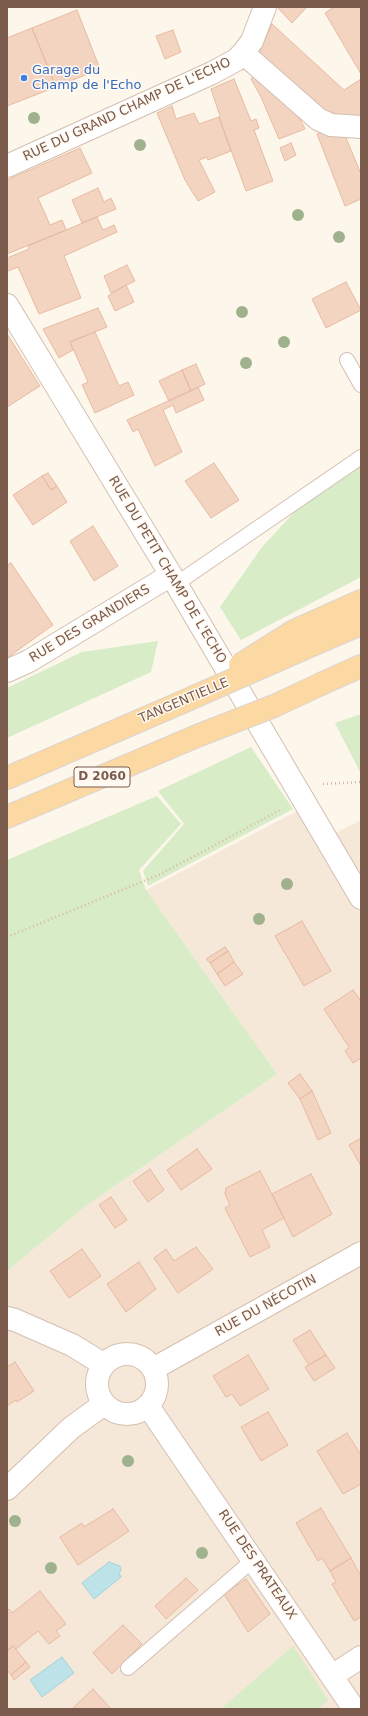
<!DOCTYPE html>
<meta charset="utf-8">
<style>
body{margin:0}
#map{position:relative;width:368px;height:1716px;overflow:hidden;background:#fdf6ea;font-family:"DejaVu Sans",sans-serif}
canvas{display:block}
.frame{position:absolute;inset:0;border:8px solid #7a5b4c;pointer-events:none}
</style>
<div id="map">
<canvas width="368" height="1716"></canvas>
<div class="frame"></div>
</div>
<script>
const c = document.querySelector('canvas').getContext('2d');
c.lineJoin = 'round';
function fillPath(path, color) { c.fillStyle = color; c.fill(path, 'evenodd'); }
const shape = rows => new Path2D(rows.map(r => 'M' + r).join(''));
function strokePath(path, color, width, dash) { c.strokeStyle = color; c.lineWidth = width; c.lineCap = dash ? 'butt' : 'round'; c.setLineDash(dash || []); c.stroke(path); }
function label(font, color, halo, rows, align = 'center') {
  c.font = font + ' "DejaVu Sans",sans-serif'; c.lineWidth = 3; c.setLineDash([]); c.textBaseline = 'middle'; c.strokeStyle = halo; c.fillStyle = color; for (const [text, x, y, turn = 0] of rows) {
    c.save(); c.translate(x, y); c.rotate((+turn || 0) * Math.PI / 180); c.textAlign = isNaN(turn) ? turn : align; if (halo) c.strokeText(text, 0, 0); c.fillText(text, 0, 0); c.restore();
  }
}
fillPath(shape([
 [299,810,317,842,361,820,361,1709,7,1709,7,1271,87,1205,277,1074,146,890]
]), '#f5e8d8');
fillPath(shape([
 [361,462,361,577,241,640,220,607,262,547,311,494],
 [158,641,151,672,7,738,7,688,82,652],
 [361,714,361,774,335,723],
 [251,747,293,809,148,886,143,871,184,824,158,791],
 [157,796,181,824,139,870,146,890,277,1074,87,1205,7,1271,7,860],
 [293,1646,328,1700,318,1709,221,1709]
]), '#d7ecc7');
const water = shape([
 [109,1562,120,1566,121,1571,119,1573,121,1577,94,1599,82,1583,109,1562],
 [62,1657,74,1673,42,1697,30,1680,62,1657]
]);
fillPath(water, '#bde3e8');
strokePath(water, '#a3d3da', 1);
const building = shape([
 [277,7,307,7,292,23,277,7],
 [334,7,361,7,361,74,325,13,334,7],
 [77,10,100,69,56,87,32,28,77,10],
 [272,24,344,90,361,79,361,117,340,118,319,107,259,53,272,24],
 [32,28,56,87,7,106,7,38,32,28],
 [173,30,181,52,165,59,156,36,173,30],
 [256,73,293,105,305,129,279,139,261,97,251,79,256,73],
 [234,79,251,121,256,119,259,128,254,130,273,181,246,191,219,117,220,116,211,89,234,79],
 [172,106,176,119,194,113,199,124,219,117,231,151,208,160,207,157,199,160,215,192,198,201,185,180,157,113,172,106],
 [321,132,344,133,361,174,361,199,345,206,317,134,321,132],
 [291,143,296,155,285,161,280,148,291,143],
 [80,148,92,173,38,198,50,225,62,220,66,230,7,254,7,180,80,148],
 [98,188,104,202,111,198,116,209,82,223,72,200,98,188],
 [97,217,103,230,114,225,117,232,64,256,81,298,39,314,18,267,8,271,7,269,7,258,29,249,28,246,97,217],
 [127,265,135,281,111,293,104,276,127,265],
 [346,282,361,310,326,328,312,299,346,282],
 [126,285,134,302,115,311,108,296,126,285],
 [98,308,107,327,70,342,73,350,59,358,43,329,98,308],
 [95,332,119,386,128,382,134,395,95,413,82,385,88,382,70,342,95,332],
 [7,334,40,386,7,407,7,334],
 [196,364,205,384,191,391,182,370,196,364],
 [182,370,191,391,169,401,159,381,182,370],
 [198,387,204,400,176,413,173,405,163,410,182,452,155,466,138,429,133,432,127,420,198,387],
 [214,463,239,500,211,518,185,481,214,463],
 [48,473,57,486,51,490,42,476,48,473],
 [42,476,51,490,57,486,67,502,33,525,13,495,42,476],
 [93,526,118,566,94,581,70,541,93,526],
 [11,563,53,625,7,658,7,565,11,563],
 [302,921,331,971,304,986,275,936,302,921],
 [225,947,228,951,210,963,206,959,225,947],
 [228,951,234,962,217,974,210,963,228,951],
 [234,962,243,974,225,986,217,974,234,962],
 [353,990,361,1001,361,1058,353,1063,345,1051,349,1047,324,1009,353,990],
 [300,1074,312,1091,300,1099,288,1083,300,1074],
 [312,1091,331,1133,318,1140,300,1099,312,1091],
 [361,1138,361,1166,349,1145,361,1138],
 [197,1149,212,1169,181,1190,167,1170,197,1149],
 [150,1169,164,1190,148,1202,133,1181,150,1169],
 [260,1171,284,1218,262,1230,270,1247,250,1257,225,1208,230,1205,225,1194,226,1188,260,1171],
 [311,1174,332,1214,293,1237,272,1194,311,1174],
 [111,1197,127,1220,115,1228,99,1205,111,1197],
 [196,1247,213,1269,178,1293,154,1258,166,1249,174,1261,196,1247],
 [82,1249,101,1276,69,1298,50,1271,82,1249],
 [139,1262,156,1289,126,1312,107,1284,139,1262],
 [310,1330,326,1355,309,1365,293,1340,310,1330],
 [248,1355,269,1389,240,1406,232,1394,226,1397,213,1376,248,1355],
 [326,1355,335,1368,314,1381,305,1367,326,1355],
 [15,1362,34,1391,17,1402,16,1400,7,1406,7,1367,15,1362],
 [268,1412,288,1445,261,1461,241,1427,268,1412],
 [347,1433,361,1455,361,1484,343,1494,317,1451,347,1433],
 [321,1508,351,1558,330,1571,322,1558,318,1561,296,1523,321,1508],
 [113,1509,129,1531,78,1565,60,1537,82,1523,84,1527,113,1509],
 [351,1558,361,1576,361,1617,354,1621,332,1584,336,1582,330,1571,351,1558],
 [186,1578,198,1590,166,1619,155,1606,186,1578],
 [246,1579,270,1614,248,1632,224,1594,246,1579],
 [40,1591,66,1624,56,1631,60,1636,49,1644,38,1631,16,1649,13,1646,7,1651,7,1611,9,1609,12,1613,40,1591],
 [123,1625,142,1644,112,1674,93,1653,123,1625],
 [13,1646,26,1662,11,1675,7,1670,7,1651,13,1646],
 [26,1662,30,1667,14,1680,11,1675,26,1662],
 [93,1689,111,1709,72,1709,93,1689]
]);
fillPath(building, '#f3d4c1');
strokePath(building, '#e7baa1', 1);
const lane = shape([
 [347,360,361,385],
 [176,584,361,457],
 [128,1668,253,1560]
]);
const street = shape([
 [243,53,318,119,331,125,361,127],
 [7,166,212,73,236,60,243,53,252,41,265,7],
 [7,305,171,575,361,898],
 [7,671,29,661,171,575],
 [7,1318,15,1320,72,1345,103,1364],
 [148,1406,354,1709],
 [332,1676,361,1657]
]);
const secondary = shape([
 '97 1384a30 30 0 1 1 60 0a30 30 0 1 1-60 0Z',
 [153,1369,361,1253],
 [7,1489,71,1428,104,1404]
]);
const primary = shape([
 [294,631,361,601],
 [303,649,361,624],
 [321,684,361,666],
 [7,778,178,704],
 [7,817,197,736]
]);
strokePath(lane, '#d3bfb2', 16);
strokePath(street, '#d3bfb2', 24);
strokePath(secondary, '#d6bfae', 24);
strokePath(primary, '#dcd4d0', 24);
strokePath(shape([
 [323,784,361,782],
 [7,937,161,874,280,810]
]), '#d9b7a3', 2.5, [1, 3]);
strokePath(lane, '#fff', 14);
strokePath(street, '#fff', 22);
strokePath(secondary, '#fff', 22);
strokePath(primary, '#fcd9a2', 22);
const primaryBridge = shape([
 [240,665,294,631],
 [178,704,303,649],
 [197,736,274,706,321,684]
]);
strokePath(primaryBridge, '#dcd4d0', 24, []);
strokePath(primaryBridge, '#fcd9a2', 22);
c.fillStyle = '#9fb28d';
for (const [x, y] of [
 [34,118],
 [140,145],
 [298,215],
 [339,237],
 [242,312],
 [284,342],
 [246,363],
 [287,884],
 [259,919],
 [128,1461],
 [15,1521],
 [202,1553],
 [51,1568]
]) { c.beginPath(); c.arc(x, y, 6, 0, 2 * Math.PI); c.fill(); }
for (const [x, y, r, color] of [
 [24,78,4,"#3f7fe0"]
]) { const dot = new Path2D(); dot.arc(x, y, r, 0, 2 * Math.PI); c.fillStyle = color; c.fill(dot); strokePath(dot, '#fff9f2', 1.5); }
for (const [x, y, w] of [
 [102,777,56]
]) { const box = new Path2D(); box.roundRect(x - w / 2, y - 10, w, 20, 3); c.fillStyle = '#fff9f2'; c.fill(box); strokePath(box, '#7a5b4c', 1); }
label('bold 12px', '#7a5b4c', null, [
 ["D 2060",102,777]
]);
label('13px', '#366cbe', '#fff9f2', [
 ["Garage du",32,71],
 ["Champ de l'Echo",32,86]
], 'left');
label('13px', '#7a5b4c', '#fff9f2', [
 ["RUE DU GRAND CHAMP DE L'ECHO",127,110,-25],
 ["RUE DU PETIT CHAMP DE L'ECHO",167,570,59],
 ["RUE DES GRANDIERS",90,624,-31],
 ["TANGENTIELLE",184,701,-23],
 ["RUE DU NÉCOTIN",266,1306,-29],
 ["RUE DES PRATEAUX",257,1565,56]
]);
</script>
